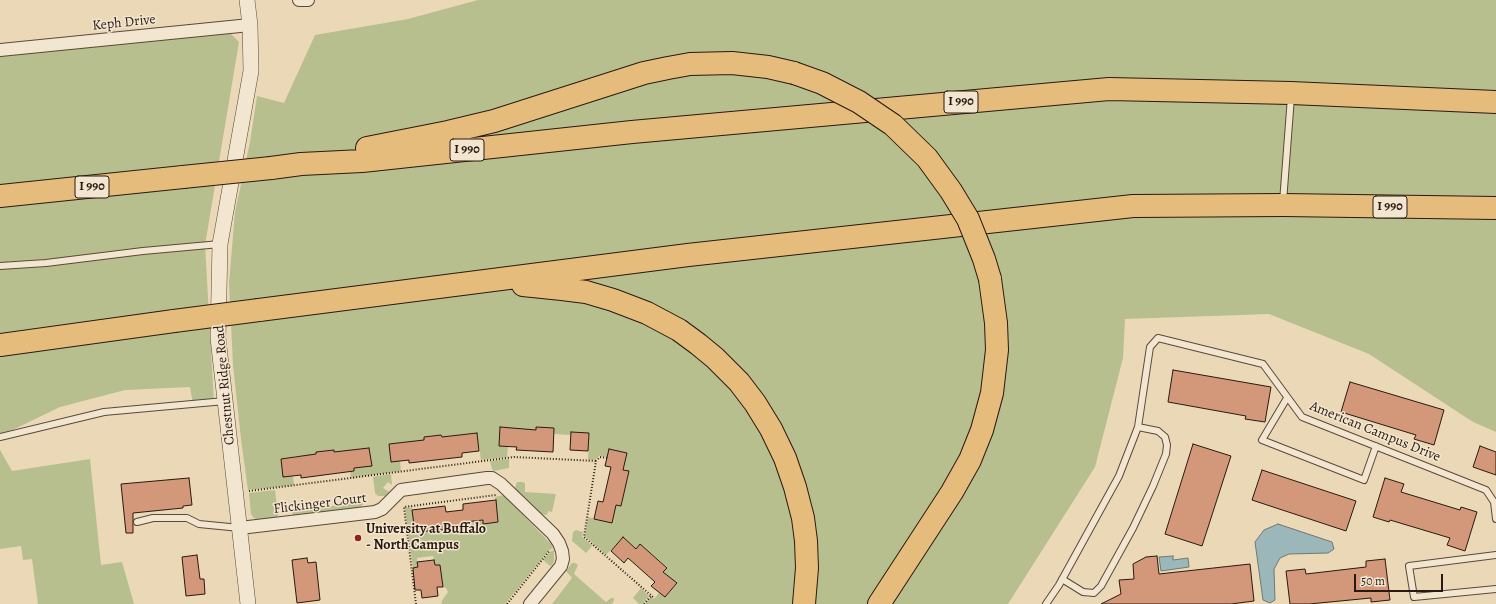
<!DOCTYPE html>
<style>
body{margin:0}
#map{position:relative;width:1496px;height:604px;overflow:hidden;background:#ebd8b7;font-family:Alegreya,serif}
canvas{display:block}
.scale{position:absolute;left:1354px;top:574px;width:89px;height:18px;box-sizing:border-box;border:2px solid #2a1910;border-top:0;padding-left:5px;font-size:12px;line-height:14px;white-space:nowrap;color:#2a1910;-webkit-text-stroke:3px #f2e6d0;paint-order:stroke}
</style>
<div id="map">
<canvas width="1496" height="604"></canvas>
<div class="scale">50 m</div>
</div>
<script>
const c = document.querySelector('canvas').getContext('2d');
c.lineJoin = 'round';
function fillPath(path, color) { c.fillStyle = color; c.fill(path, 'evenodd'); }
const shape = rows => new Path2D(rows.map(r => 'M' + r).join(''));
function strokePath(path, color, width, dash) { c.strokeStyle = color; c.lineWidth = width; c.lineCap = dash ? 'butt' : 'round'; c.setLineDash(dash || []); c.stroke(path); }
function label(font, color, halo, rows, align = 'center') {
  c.font = font + ' Alegreya,serif'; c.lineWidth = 3; c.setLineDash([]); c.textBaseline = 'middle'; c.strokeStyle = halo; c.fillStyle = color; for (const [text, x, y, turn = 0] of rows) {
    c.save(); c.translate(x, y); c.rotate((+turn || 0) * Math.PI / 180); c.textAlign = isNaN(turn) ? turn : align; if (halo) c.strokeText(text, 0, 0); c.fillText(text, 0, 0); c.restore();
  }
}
fillPath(shape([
 [478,0,1496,0,1496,432,1473,422,1369,354,1269,314,1125,319,1123,358,1095,467,1008,604,645,604,651,597,654,599,659,593,665,597,677,584,663,572,667,567,640,544,636,549,623,537,606,555,585,536,588,517,612,523,616,505,621,506,629,472,623,470,627,453,609,449,607,457,599,456,595,460,588,460,589,433,572,432,571,435,554,434,536,427,535,433,508,446,507,457,481,460,477,433,460,435,442,440,441,435,424,437,424,443,406,442,389,444,391,462,400,461,401,471,351,478,350,472,354,471,354,468,372,466,369,448,352,450,334,455,334,450,316,452,317,458,298,456,281,459,283,477,293,476,294,485,248,490,241,439,233,365,229,283,235,212,250,142,257,96,284,103,315,35,408,19],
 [225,28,239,42,205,245,214,402,193,404,190,387,125,390,60,407,0,436,0,50],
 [0,450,12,471,90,459,101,565,122,562,134,604,38,604,32,559,23,560,21,546,0,549],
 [509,459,509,468,494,471,492,469,490,461],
 [391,474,392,485,388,482,383,488,389,492,385,496,378,496,375,493,373,477],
 [517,482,522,482,525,483,525,492,556,494,552,512,548,511,547,515,541,514,515,488],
 [275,490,278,515,277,517,275,518,257,520,253,517,251,514,249,493],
 [504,495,551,544,553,548,549,550,505,604,441,604,443,599,448,592,446,588,443,587,440,565,435,565,433,556,417,558,418,567,413,568,405,508,412,507,415,532,430,531,447,525,448,530,465,528,465,522,483,520,484,524,498,522,495,497],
 [361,502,363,504,361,507,294,516,292,514,294,511],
 [576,530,583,532,582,537,592,546,586,553,572,541,573,532],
 [554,550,554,561,552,565,550,566,543,560,550,552],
 [572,563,575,563,578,565,574,574,606,602,611,598,614,598,614,600,612,604,552,604,572,578,566,571],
 [641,588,649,596,642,604,639,604,633,598]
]), '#b7bf8e');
const water = shape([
 [1278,524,1332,542,1334,549,1328,553,1289,554,1280,558,1274,569,1275,600,1270,603,1263,600,1255,542,1264,530,1278,524],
 [1173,556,1173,560,1188,558,1189,567,1161,571,1159,557,1173,556]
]);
fillPath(water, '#9cb7b9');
strokePath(water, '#6e7875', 1);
const building = shape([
 [1173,370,1271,387,1265,422,1245,419,1246,416,1168,402,1173,370],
 [1350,382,1444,410,1434,445,1414,439,1416,435,1341,412,1350,382],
 [500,427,536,430,536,427,554,428,553,452,516,450,517,447,499,446,500,427],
 [571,432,589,433,588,451,570,450,571,432],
 [477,433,479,451,462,453,462,457,444,459,409,463,409,460,391,462,389,444,424,440,424,437,441,435,442,437,477,433],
 [1193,444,1231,456,1202,546,1165,534,1193,444],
 [1480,446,1496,452,1496,475,1473,467,1480,446],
 [369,448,372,466,354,468,354,471,301,478,301,475,283,477,281,459,316,454,316,452,334,450,334,452,369,448],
 [609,449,627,453,623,470,629,471,621,506,616,505,612,523,594,519,598,501,603,502,611,467,605,466,609,449],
 [1262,470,1356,501,1346,531,1252,500,1262,470],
 [189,478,192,505,183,506,183,508,133,513,133,533,126,533,121,484,189,478],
 [1385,478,1404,484,1401,492,1460,510,1461,507,1477,512,1465,551,1447,545,1450,538,1390,520,1389,522,1373,517,1385,478],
 [496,500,498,522,483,524,483,520,465,522,466,528,415,532,412,510,445,506,446,512,463,510,463,504,496,500],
 [623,537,636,549,640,544,667,568,663,572,677,583,665,597,651,586,655,582,628,558,624,563,611,551,623,537],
 [197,555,200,579,204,579,205,594,186,596,182,557,197,555],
 [1157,556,1159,574,1250,564,1254,601,1231,604,1101,604,1121,594,1119,580,1134,579,1133,564,1146,557,1157,556],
 [307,558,308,563,316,562,320,600,297,603,292,560,307,558],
 [1385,559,1390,600,1371,602,1371,598,1309,604,1290,604,1286,571,1305,569,1306,574,1366,567,1366,561,1385,559],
 [434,560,435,565,440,565,443,587,437,587,438,596,422,598,421,590,415,590,413,568,418,567,417,562,434,560]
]);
fillPath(building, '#d39779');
strokePath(building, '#2a1910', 1);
const service = shape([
 [1283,202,1291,97],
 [0,266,46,263,143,251,220,244],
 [1287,398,1262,440,1364,480,1376,446],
 [0,437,104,412,225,401],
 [137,522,153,518,187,518,199,524,240,528],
 [1496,555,1409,566,1414,597,1496,589],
 [1062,579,1083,592,1094,593,1101,586,1133,528,1153,486,1166,454,1167,445,1165,437,1158,431,1138,427],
 [1046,604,1059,585,1119,476,1138,427,1150,347,1158,338,1263,364,1302,417,1486,490,1494,502,1496,519]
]);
const minor = shape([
 [299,0,308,0],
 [0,50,250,25],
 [240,528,375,512,382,509,401,490,487,478,492,478,501,484,553,534,559,543,562,551,563,559,561,566,530,604]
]);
const tertiary = shape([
 [247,0,250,25,251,71,220,244,218,338,248,604]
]);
const motorway = shape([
 [367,148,448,132,494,121,644,73,668,68,690,64,732,63,768,67,794,73],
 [271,168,301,164,362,161,632,132,1109,89,1291,93,1496,102],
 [0,196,183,177],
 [523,285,562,289,586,292,613,300,647,313,679,330,698,344,715,358,739,382,755,403,771,429,785,458,795,487,803,518,806,541,807,568,804,604],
 [259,310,688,255,1133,206,1283,205,1496,208],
 [0,345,174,321],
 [879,604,952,492,970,460,982,430,992,393,997,350,996,323,990,279]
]);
strokePath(service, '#5a493a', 8);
strokePath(minor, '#5a493a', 14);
strokePath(tertiary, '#5a493a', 16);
strokePath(motorway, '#2a1910', 24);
strokePath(shape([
 [607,458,600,457,596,461,584,537,654,598],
 [249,491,514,457,596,461],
 [416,604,404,507,496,495],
 [507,604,550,550],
 [644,604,651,596]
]), '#2a1910', 2, [1, 2]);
strokePath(service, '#f2e6d0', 6);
strokePath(minor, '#f2e6d0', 12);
strokePath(tertiary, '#f2e6d0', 15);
strokePath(motorway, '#e6bc7c', 22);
const motorwayBridge = shape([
 [794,73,822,83,859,102,893,125,927,158,951,191,968,219,984,259,990,279],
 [183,177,271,168],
 [174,321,259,310]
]);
strokePath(motorwayBridge, '#2a1910', 24, []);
strokePath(motorwayBridge, '#e6bc7c', 22);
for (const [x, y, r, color] of [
 [358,538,4,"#8f2418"]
]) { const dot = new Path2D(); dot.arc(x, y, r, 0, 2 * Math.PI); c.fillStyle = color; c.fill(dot); strokePath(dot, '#f2e6d0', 1.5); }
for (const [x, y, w] of [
 [961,102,34],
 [467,150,34],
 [92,187,34],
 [1390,207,34]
]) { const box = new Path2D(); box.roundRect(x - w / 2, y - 11, w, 22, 3); c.fillStyle = '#f2e6d0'; c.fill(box); strokePath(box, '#2a1910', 1); }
label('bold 13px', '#2a1910', null, [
 ["I 990",961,102],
 ["I 990",467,150],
 ["I 990",92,187],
 ["I 990",1390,207]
]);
label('14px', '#2a1910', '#f2e6d0', [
 ["Keph Drive",124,23,-6],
 ["Chestnut Ridge Road",225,385,-95],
 ["American Campus Drive",1375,432,22],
 ["Flickinger Court",320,504,-7]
]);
label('bold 14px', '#2a1910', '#f2e6d0', [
 ["University at Buffalo",366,530],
 ["- North Campus",366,546]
], 'left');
</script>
